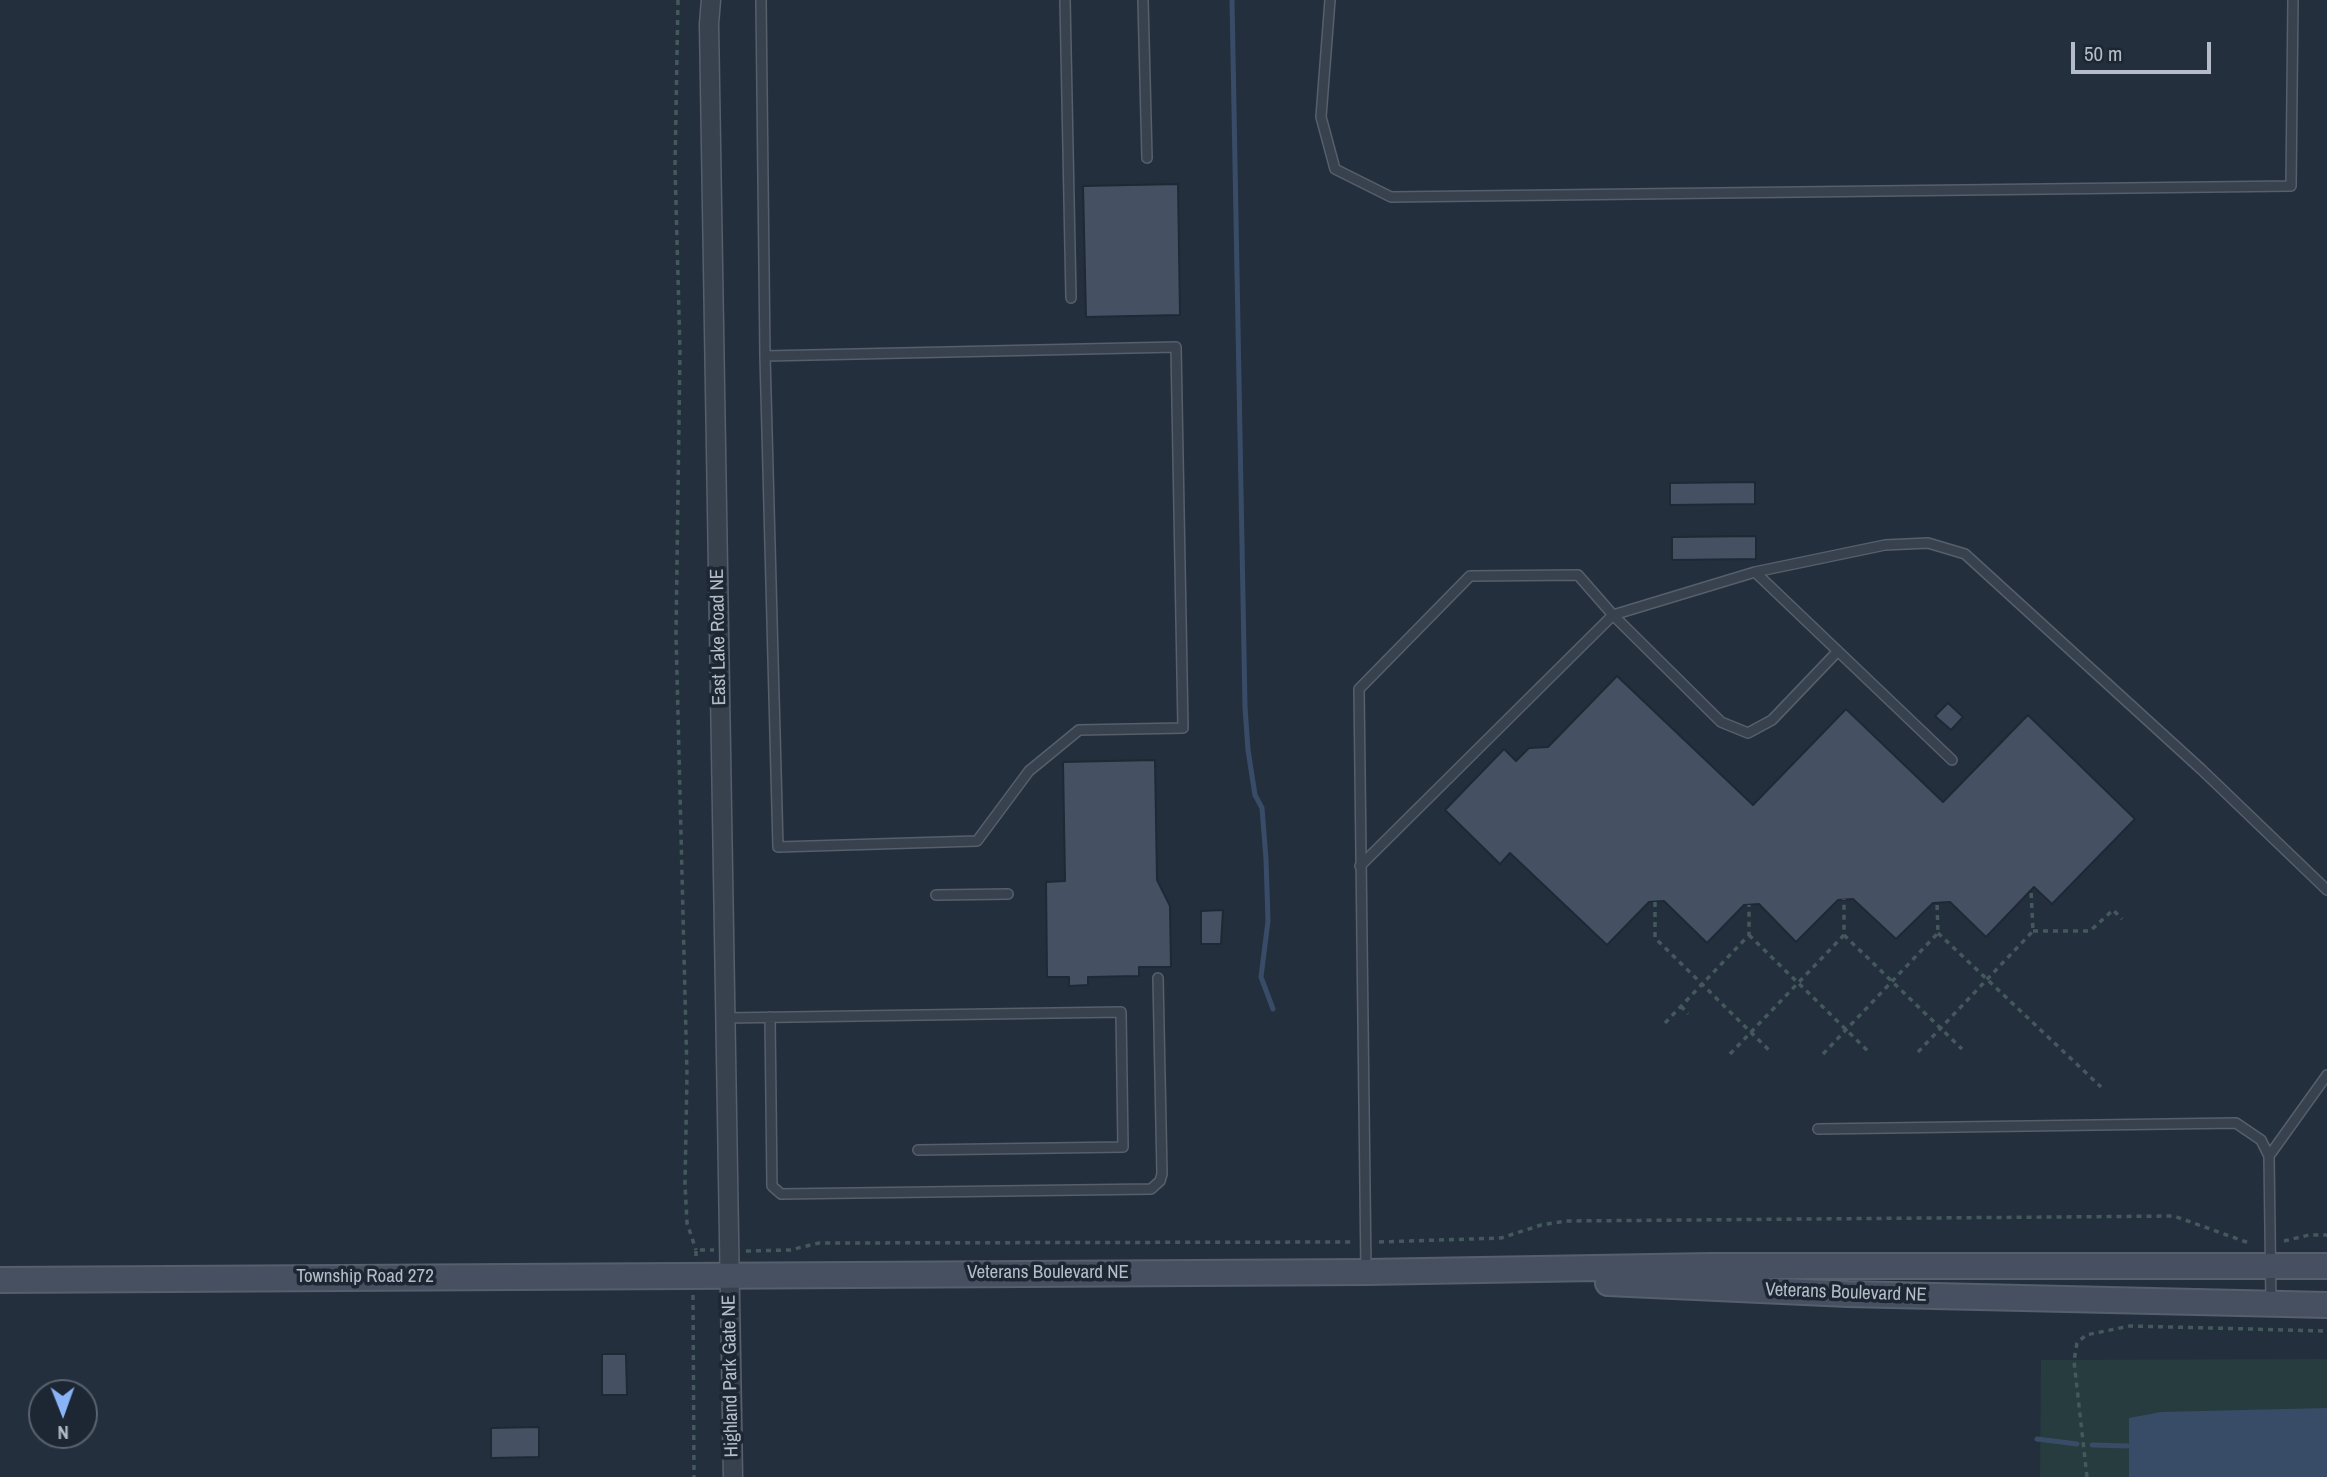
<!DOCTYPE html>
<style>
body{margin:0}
#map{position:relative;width:2327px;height:1477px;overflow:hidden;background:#242f3e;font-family:"Archivo Narrow",sans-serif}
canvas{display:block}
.north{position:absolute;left:28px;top:1379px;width:70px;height:70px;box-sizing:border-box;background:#1d2633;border:2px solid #59626f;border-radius:50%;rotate:179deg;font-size:19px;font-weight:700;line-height:28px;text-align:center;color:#b4bcc9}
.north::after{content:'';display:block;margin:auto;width:24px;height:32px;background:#8ab4f8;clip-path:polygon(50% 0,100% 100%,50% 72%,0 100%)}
.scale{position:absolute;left:2071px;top:42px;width:140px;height:32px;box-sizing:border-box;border:4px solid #b4bcc9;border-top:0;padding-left:9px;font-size:21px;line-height:24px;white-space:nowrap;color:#b4bcc9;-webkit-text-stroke:5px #1d2633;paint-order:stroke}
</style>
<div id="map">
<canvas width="2327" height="1477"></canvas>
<div class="north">N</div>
<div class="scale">50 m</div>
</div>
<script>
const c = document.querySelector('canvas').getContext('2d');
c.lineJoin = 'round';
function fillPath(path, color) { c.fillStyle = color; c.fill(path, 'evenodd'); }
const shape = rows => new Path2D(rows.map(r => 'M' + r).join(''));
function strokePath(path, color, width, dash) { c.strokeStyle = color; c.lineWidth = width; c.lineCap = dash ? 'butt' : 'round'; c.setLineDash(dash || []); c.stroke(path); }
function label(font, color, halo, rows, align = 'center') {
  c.font = font + ' "Archivo Narrow",sans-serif'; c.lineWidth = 7; c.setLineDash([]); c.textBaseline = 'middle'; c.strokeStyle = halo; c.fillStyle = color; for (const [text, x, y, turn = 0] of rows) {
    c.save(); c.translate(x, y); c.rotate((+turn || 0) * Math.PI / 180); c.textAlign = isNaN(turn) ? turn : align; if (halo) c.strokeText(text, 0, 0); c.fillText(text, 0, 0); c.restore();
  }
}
fillPath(shape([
 [2327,1359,2327,1477,2040,1477,2041,1360]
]), '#263c3f');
fillPath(shape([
 [2327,1408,2327,1477,2129,1477,2129,1418,2161,1412]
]), '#394c67');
strokePath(shape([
 [1232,0,1245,707,1248,750,1255,795,1262,808,1266,859,1268,921,1261,977,1273,1009],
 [2037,1439,2077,1444],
 [2092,1445,2128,1446]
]), '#394c67', 5);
const building = shape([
 [1178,184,1180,315,1086,317,1083,186,1178,184],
 [1755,482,1755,504,1670,505,1670,483,1755,482],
 [1756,536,1756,559,1672,560,1672,537,1756,536],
 [1617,676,1753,805,1846,709,1943,802,2028,715,2135,819,2052,904,2034,887,1986,937,1950,902,1933,903,1896,939,1853,899,1838,900,1796,942,1759,904,1744,905,1707,943,1664,901,1649,902,1607,945,1510,853,1500,864,1445,810,1504,749,1516,761,1529,748,1548,747,1617,676],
 [1948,703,1963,717,1951,730,1935,716,1948,703],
 [1155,760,1157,880,1170,906,1171,967,1139,967,1139,976,1088,977,1088,985,1069,986,1069,977,1047,977,1046,882,1065,881,1063,762,1155,760],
 [1223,910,1221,944,1201,944,1201,911,1223,910],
 [602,1354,626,1354,627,1395,602,1395,602,1354],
 [539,1427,539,1457,491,1458,491,1428,539,1427]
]);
fillPath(building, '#455162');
strokePath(building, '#1f2835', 2);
const lane = shape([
 [761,0,765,356,778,847,977,841,1029,771,1079,730,1183,728,1176,347,765,356],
 [1065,0,1071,298],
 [1143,0,1147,158],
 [1330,0,1321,117,1335,169,1391,197,2291,186,2293,0],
 [1755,572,1885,545,1928,543,1965,554,2202,770,2327,890],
 [1360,866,1613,615,1721,722,1748,733,1772,720,1838,651],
 [936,895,1008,894],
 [770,1017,772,1186,781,1194,1151,1189,1160,1181,1162,1174,1158,978],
 [726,1018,1121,1012,1123,1147,918,1150],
 [1818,1129,2236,1123,2261,1140,2269,1156,2271,1302],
 [2269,1156,2327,1075],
 [1366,1271,1359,689,1470,576,1578,575,1613,615,1755,572,1952,760]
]);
const street = shape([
 [711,0,709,24,733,1477]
]);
const secondary = shape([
 [0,1280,1366,1272,1710,1266,2327,1266],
 [1608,1283,1848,1294,2327,1305]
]);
strokePath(lane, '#565f6c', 12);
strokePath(street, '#565f6c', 21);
strokePath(secondary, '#565f6c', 28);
strokePath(shape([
 [678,0,675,166,680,351,676,634,687,1075,685,1184,687,1223,696,1250],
 [1655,902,1655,938,1770,1051],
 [2033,931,2090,931,2113,910,2122,919],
 [1938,933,2101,1087],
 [1749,935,1869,1052],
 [1844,935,1962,1049],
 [1681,1006,1688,1014],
 [1665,1023,1749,935,1749,905],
 [1918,1052,2033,931,2031,890],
 [1730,1054,1844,935,1844,899],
 [1823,1054,1938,933,1937,903],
 [2284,1241,2309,1235,2327,1235],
 [1379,1242,1501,1238,1541,1225,1566,1221,2174,1216,2249,1243],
 [746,1251,790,1250,819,1243,1353,1242],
 [696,1256,696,1250,714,1250],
 [693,1295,694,1477],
 [2087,1477,2074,1361,2077,1343,2086,1335,2130,1326,2327,1331]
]), '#44595c', 3.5, [5, 5]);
strokePath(lane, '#38414e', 9);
strokePath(street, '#38414e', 18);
strokePath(secondary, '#465061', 24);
label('19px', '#b4bcc9', '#1d2633', [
 ["East Lake Road NE",719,637,-91],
 ["Veterans Boulevard NE",1048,1273],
 ["Township Road 272",365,1277],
 ["Veterans Boulevard NE",1846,1293,2],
 ["Highland Park Gate NE",731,1376,-91]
]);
</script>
